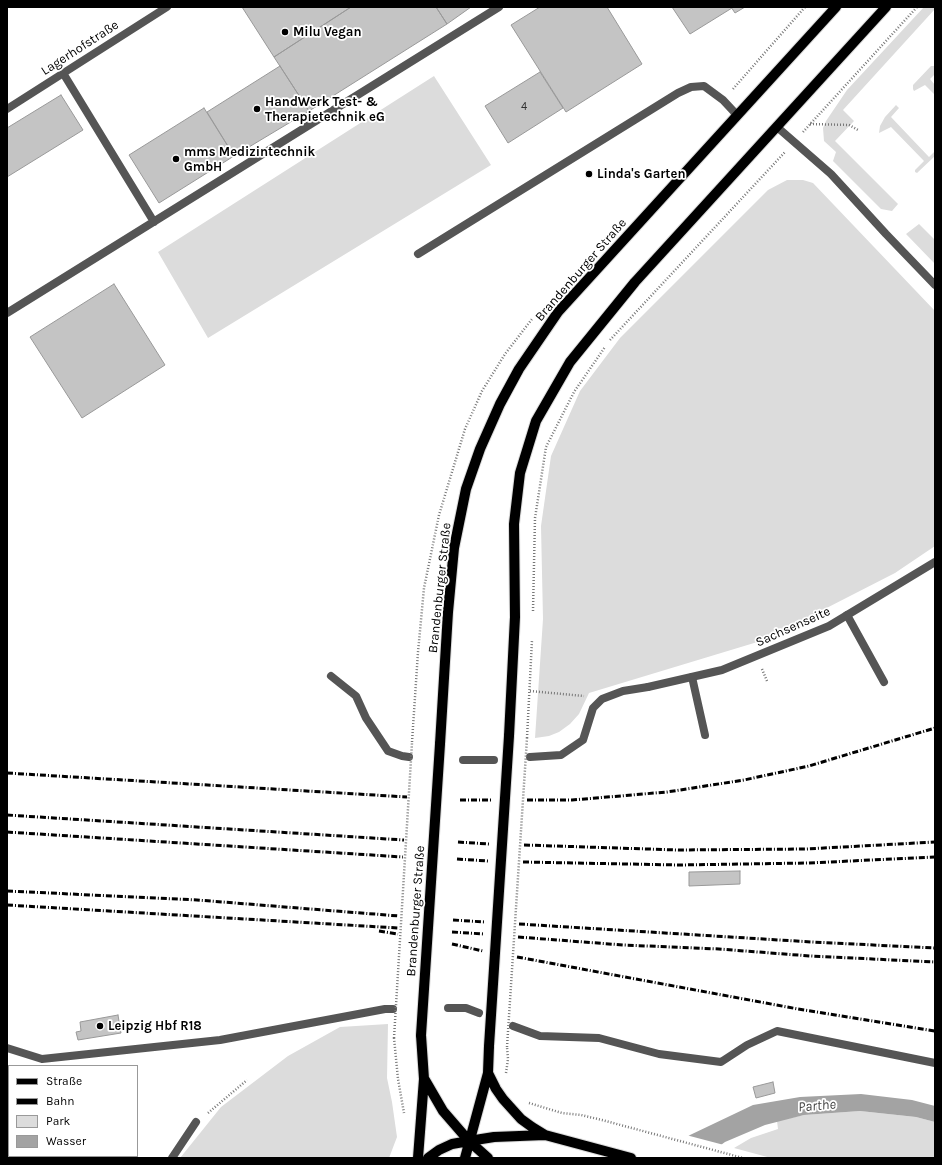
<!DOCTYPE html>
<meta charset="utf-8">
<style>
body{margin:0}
#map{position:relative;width:942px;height:1165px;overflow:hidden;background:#fff;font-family:Karla,sans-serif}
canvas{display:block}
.frame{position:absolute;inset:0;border:8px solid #000;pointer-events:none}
.legend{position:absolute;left:8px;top:1065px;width:130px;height:92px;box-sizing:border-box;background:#fff;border:1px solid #999;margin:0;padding:5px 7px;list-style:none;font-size:12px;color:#000}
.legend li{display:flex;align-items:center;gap:8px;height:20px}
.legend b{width:20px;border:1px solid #999}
</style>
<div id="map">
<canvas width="942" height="1165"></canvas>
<div class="frame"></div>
<ul class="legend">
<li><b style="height:5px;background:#000"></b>Straße</li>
<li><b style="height:5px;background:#000"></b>Bahn</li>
<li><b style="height:11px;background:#dcdcdc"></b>Park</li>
<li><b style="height:11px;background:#a3a3a3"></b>Wasser</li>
</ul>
</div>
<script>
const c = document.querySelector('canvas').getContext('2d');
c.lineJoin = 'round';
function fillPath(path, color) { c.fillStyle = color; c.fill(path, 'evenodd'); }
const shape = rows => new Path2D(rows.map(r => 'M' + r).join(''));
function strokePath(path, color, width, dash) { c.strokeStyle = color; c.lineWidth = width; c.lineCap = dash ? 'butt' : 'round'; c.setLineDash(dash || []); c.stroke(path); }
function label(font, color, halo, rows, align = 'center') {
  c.font = font + ' Karla,sans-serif'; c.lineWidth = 3.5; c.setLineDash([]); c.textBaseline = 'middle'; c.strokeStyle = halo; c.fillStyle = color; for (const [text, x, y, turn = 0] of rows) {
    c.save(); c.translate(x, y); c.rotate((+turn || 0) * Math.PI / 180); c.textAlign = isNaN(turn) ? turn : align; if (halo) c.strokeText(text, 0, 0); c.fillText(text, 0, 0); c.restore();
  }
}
fillPath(shape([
 [924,7,935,7,935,9,843,110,854,121,835,141,898,204,892,211,881,209,833,161,836,152,824,141,823,128,826,121,847,90],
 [931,66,935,66,935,74,930,79,935,85,935,95,925,85,914,91,913,89,913,85],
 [434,76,491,165,208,338,158,252],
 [896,105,899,108,891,117,929,157,935,151,935,156,917,173,915,172,915,170,924,161,891,127,879,133,880,126,885,117],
 [787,180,803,180,813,183,935,311,935,546,895,573,764,640,589,693,579,714,570,724,559,732,549,736,535,738,543,619,541,526,551,456,580,391,620,338,768,190],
 [919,224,935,240,935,264,906,234],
 [388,1024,387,1078,392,1102,397,1137,389,1158,180,1158,221,1107,288,1056,340,1027],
 [860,1111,916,1117,935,1122,935,1158,771,1158,734,1148,751,1138,778,1129,777,1121,804,1115]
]), '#dcdcdc');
fillPath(shape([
 [861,1094,912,1100,935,1106,935,1122,916,1117,860,1111,804,1115,765,1125,725,1142,703,1158,658,1158,675,1144,690,1135,753,1105,800,1097]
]), '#a3a3a3');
fillPath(shape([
 [686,1135,724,1145,706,1158,656,1158,674,1143]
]), '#fff');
const building = shape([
 [242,7,351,7,274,57,242,7],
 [351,7,436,7,447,24,309,111,274,57,351,7],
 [436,7,471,7,447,24,436,7],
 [540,7,607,7,642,64,566,112,511,25,540,7],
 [672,7,731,7,732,8,690,34,672,7],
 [731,7,745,7,735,13,731,7],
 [280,66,309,111,234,156,207,112,280,66],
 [540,72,563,108,508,143,485,106,540,72],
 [61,95,83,130,7,177,7,128,61,95],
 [204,108,234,156,159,203,129,155,204,108],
 [114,284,165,365,82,418,30,337,114,284],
 [740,871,740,884,689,886,689,872,740,871],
 [118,1015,121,1033,78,1040,76,1032,81,1031,80,1022,118,1015],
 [773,1082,775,1093,756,1098,753,1087,773,1082]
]);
fillPath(building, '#c4c4c4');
strokePath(building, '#999', 1);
const primary = shape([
 [509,736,515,617,514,524,520,473,536,421,570,362,635,282,886,7],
 [440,744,448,612,454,548,466,489,480,449,500,404,519,369,558,312,836,7],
 [488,1073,496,1089,503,1099,521,1119,532,1127,545,1135,631,1158],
 [425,1080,443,1111,469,1141,488,1158],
 [418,1158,424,1079,421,1035],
 [428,1158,439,1150,452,1144,469,1141,494,1137,545,1135],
 [465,1158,488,1073,489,1046]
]);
strokePath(primary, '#dbdbdb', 12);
strokePath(shape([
 [733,89,805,7],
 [810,124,849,125,858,130],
 [803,132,917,7],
 [610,340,785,152],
 [533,611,535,518,546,447,574,392,605,347],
 [762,669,767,681],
 [530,691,584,696],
 [527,738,532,640],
 [412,742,418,652,424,588,439,515,465,429,482,391,505,354,532,319],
 [394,1038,398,1079,404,1113],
 [506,1073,508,1059,507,1047],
 [529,1103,562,1113,581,1115,602,1120,743,1158],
 [7,1112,9,1112],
 [208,1113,247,1080],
 [62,1156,63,1158]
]), '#777', 2.5, [1, 2]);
strokePath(shape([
 [63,73,154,222],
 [7,109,167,7],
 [777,127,831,174,886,234,935,285],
 [418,254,678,93,691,87,704,86,723,100,737,115],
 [7,313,499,7],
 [847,615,884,682],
 [331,676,356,696,366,718,388,751,402,756,409,757],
 [692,677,705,735],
 [530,757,561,755,583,740,593,708,602,699,623,691,648,687],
 [463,760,494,760],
 [448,1008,466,1008,479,1013],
 [513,1026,540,1036,599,1038,659,1054,721,1062,747,1045,777,1031,935,1063],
 [7,1048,42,1059,220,1040,385,1009,393,1009],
 [172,1158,196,1122]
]), '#555', 8);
strokePath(shape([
 [648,687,722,670,829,626,935,562]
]), '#555', 8);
strokePath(primary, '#000', 10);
strokePath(shape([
 [7,773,407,797],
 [460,800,492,800],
 [527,800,572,800,667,792,744,780,809,766,935,728],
 [7,815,404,840],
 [7,832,403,857],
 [458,842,489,844],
 [524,845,678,850,806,849,935,842],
 [457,859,488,861],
 [523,862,679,865,808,863,935,857],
 [7,891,197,900,399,916],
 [7,905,398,928],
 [453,920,485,922],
 [519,924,812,942,935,948],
 [379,931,398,934],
 [452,932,484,934],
 [518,937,623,945,719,949,810,956,935,962],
 [452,944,483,951],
 [517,957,798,1009,935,1031]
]), '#000', 3, [6, 2, 1, 2]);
const primaryBridge = shape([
 [421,1035,440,744],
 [489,1046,509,736]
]);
strokePath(primaryBridge, '#dbdbdb', 12, []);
strokePath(shape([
 [394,1038,412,743],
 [507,1047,527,738]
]), '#777', 2.5, [1, 2]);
strokePath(primaryBridge, '#000', 10);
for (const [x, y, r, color] of [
 [285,32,4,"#000"],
 [257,109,4,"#000"],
 [176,159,4,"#000"],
 [589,174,4,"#000"],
 [100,1026,4,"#000"]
]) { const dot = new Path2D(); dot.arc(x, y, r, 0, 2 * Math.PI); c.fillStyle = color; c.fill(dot); strokePath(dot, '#fff', 1.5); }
label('11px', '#313131', null, [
 ["4",524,107]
]);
label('bold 13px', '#000', '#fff', [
 ["Milu Vegan",293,32],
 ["HandWerk Test- &",265,102],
 ["Therapietechnik eG",265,117],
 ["mms Medizintechnik",184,152],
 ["GmbH",184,167],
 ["Linda's Garten",597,174],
 ["Leipzig Hbf R18",108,1026]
], 'left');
label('13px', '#000', '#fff', [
 ["Lagerhofstraße",80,48,-33],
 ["Brandenburger Straße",581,270,-49],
 ["Brandenburger Straße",440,588,-84],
 ["Sachsenseite",793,627,-24],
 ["Brandenburger Straße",416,911,-86]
]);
label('italic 14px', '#444', '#fff', [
 ["Parthe",817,1106,-5]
]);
</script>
